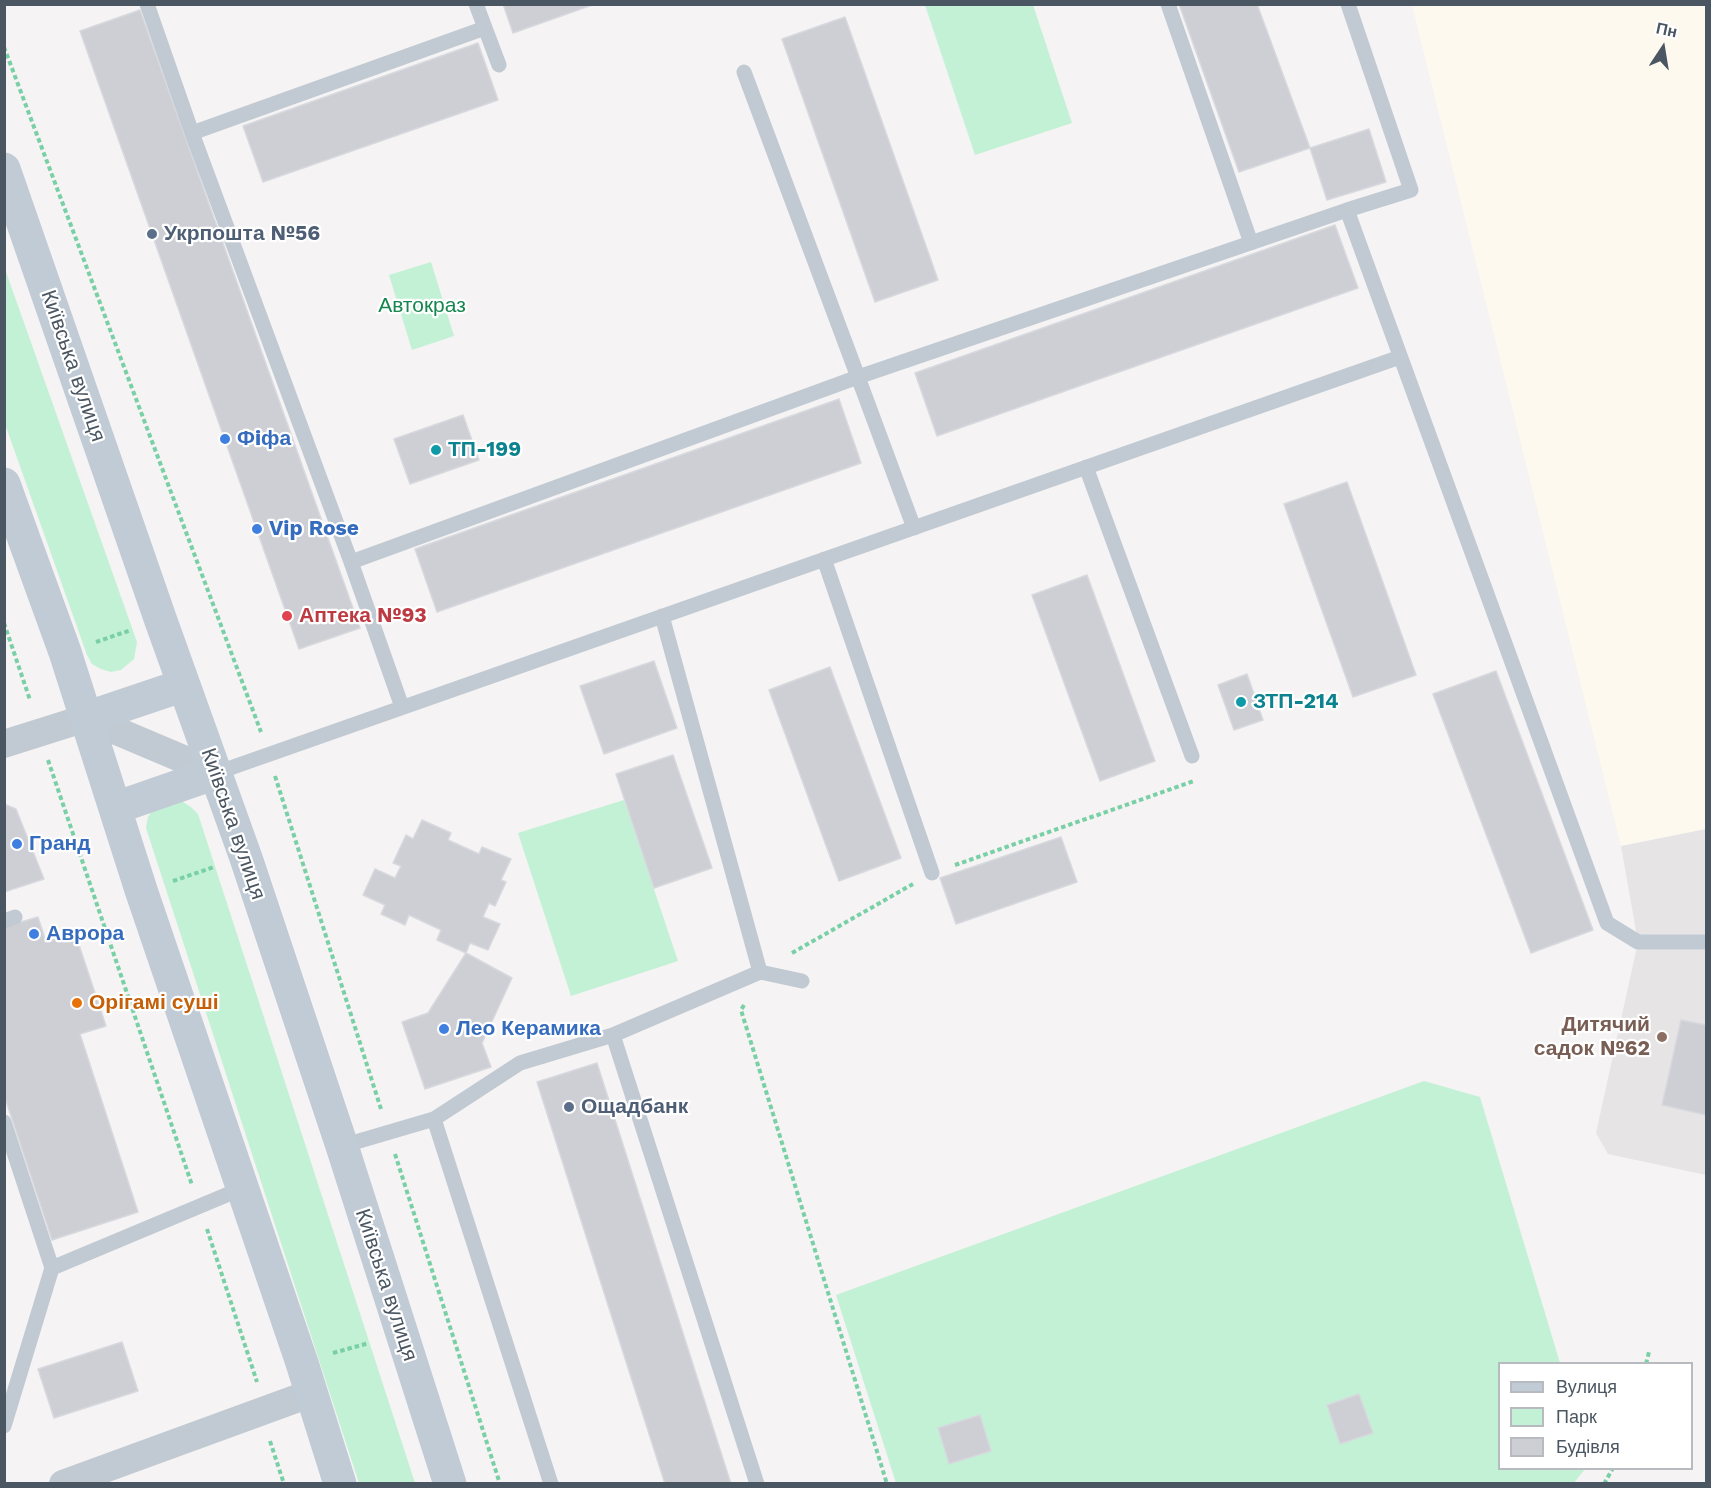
<!DOCTYPE html>
<meta charset="utf-8">
<style>
body{margin:0}
#map{position:relative;width:1711px;height:1488px;overflow:hidden;background:#f5f3f3;font-family:"Work Sans",sans-serif}
canvas{display:block}
.frame{position:absolute;inset:0;border:6px solid #4a5661;pointer-events:none}
.legend{position:absolute;left:1498px;top:1362px;width:195px;height:108px;box-sizing:border-box;background:#fff;border:2px solid #b7bbc0;margin:0;padding:8px 10px;list-style:none;font-size:18px;color:#4a5661}
.legend li{display:flex;align-items:center;gap:12px;height:30px}
.legend b{width:30px;border:2px solid #b7bbc0}
.north{position:absolute;left:1633px;top:18px;width:60px;height:60px;-webkit-text-stroke:4px #fff;paint-order:stroke;rotate:12deg;font-size:16px;font-weight:700;line-height:24px;text-align:center;color:#4a5661}
.north::after{content:'';display:block;margin:auto;width:21px;height:27px;background:#4a5661;clip-path:polygon(50% 0,100% 100%,50% 72%,0 100%)}
</style>
<div id="map">
<canvas width="1711" height="1488"></canvas>
<div class="frame"></div>
<ul class="legend">
<li><b style="height:8px;background:#c1cbd6"></b>Вулиця</li>
<li><b style="height:16px;background:#c3f1d5"></b>Парк</li>
<li><b style="height:16px;background:#cdcfd5"></b>Будівля</li>
</ul>
<div class="north">Пн</div>
</div>
<script>
const c = document.querySelector('canvas').getContext('2d');
c.lineJoin = 'round';
function fillPath(path, color) { c.fillStyle = color; c.fill(path, 'evenodd'); }
const shape = rows => new Path2D(rows.map(r => 'M' + r).join(''));
function strokePath(path, color, width, dash) { c.strokeStyle = color; c.lineWidth = width; c.lineCap = dash ? 'butt' : 'round'; c.setLineDash(dash || []); c.stroke(path); }
function label(font, color, halo, rows, align = 'center') {
  c.font = font + ' "Work Sans",sans-serif'; c.lineWidth = 4.5; c.setLineDash([]); c.textBaseline = 'middle'; c.strokeStyle = halo; c.fillStyle = color; for (const [text, x, y, turn = 0] of rows) {
    c.save(); c.translate(x, y); c.rotate((+turn || 0) * Math.PI / 180); c.textAlign = isNaN(turn) ? turn : align; if (halo) c.strokeText(text, 0, 0); c.fillText(text, 0, 0); c.restore();
  }
}
fillPath(shape([
 [1412,5,1706,5,1706,829,1621,846]
]), '#fdf9ef');
fillPath(shape([
 [1706,829,1706,1175,1608,1154,1596,1133,1638,942,1621,846]
]), '#e6e4e5');
fillPath(shape([
 [925,5,1033,5,1072,123,975,155],
 [431,262,454,336,412,350,389,275],
 [5,269,137,642,134,659,121,670,111,672,101,669,92,664,87,655,5,424],
 [624,800,678,961,571,996,518,833],
 [174,801,183,802,191,807,198,814,415,1483,359,1483,146,828,148,817,154,808],
 [1424,1081,1480,1097,1560,1363,1500,1364,1500,1468,1585,1469,1573,1484,896,1483,836,1295]
]), '#c3f1d5');
const building = shape([
 [503,4,595,4,513,33,503,4],
 [1179,4,1257,4,1310,148,1239,172,1179,4],
 [140,10,360,628,299,649,80,31,140,10],
 [845,17,938,280,875,302,782,39,845,17],
 [478,43,498,100,263,182,243,126,478,43],
 [1369,129,1386,182,1327,200,1310,148,1369,129],
 [1335,225,1358,288,937,436,915,373,1335,225],
 [839,399,861,463,437,612,415,549,839,399],
 [463,415,479,460,410,484,394,439,463,415],
 [1347,482,1416,675,1353,697,1284,504,1347,482],
 [1087,575,1155,761,1100,781,1032,595,1087,575],
 [654,661,677,728,604,754,580,686,654,661],
 [830,667,901,858,839,881,769,690,830,667],
 [1496,671,1593,930,1531,953,1433,694,1496,671],
 [1247,674,1263,720,1234,730,1218,685,1247,674],
 [673,755,712,868,654,888,616,774,673,755],
 [4,804,16,809,44,879,4,892,4,804],
 [422,820,451,833,448,840,479,854,482,847,511,859,501,880,506,882,495,906,489,903,483,917,500,924,488,950,470,943,466,953,437,940,441,930,409,915,405,925,381,914,385,905,363,895,375,869,395,878,401,866,393,863,406,835,413,839,422,820],
 [1061,837,1077,882,956,924,940,878,1061,837],
 [38,917,46,942,75,933,106,1026,80,1034,138,1212,52,1240,4,1095,4,927,38,917],
 [466,953,512,978,482,1043,491,1067,425,1089,402,1022,428,1013,466,953],
 [1681,1020,1706,1025,1706,1115,1662,1105,1681,1020],
 [597,1063,731,1484,665,1484,537,1082,597,1063],
 [122,1342,138,1391,54,1418,38,1369,122,1342],
 [1359,1394,1373,1433,1340,1444,1327,1405,1359,1394],
 [980,1415,991,1451,949,1464,938,1428,980,1415]
]);
fillPath(building, '#cdcfd5');
strokePath(building, '#d7d9de', 1.5);
strokePath(shape([
 [4,47,261,732],
 [4,623,30,700],
 [96,642,131,630],
 [48,760,192,1185],
 [275,776,381,1109],
 [955,865,1194,781],
 [173,881,214,867],
 [792,953,913,884],
 [744,1005,741,1010,887,1484],
 [395,1154,500,1484],
 [207,1229,257,1382],
 [333,1353,369,1343],
 [1646,1364,1649,1352],
 [270,1441,284,1484],
 [1604,1484,1613,1468]
]), '#7ad0a6', 4, [4.5, 3]);
strokePath(shape([
 [147,4,192,133,351,562],
 [476,4,499,65],
 [1168,4,1251,243],
 [192,133,485,28],
 [1347,210,1607,923,1638,942,1706,942],
 [1086,467,1192,756],
 [914,528,858,377,1347,210,1411,190,1348,4],
 [824,559,932,873],
 [662,616,760,972,802,981],
 [402,707,351,562,858,377,744,72],
 [216,773,1400,357],
 [4,921,15,917],
 [613,1035,760,972],
 [4,1122,52,1268,243,1188],
 [342,1146,434,1119],
 [4,1426,52,1268],
 [551,1484,434,1119,520,1063,613,1035,757,1484]
]), '#c1cad2', 15);
strokePath(shape([
 [4,744,86,718,216,773],
 [63,1484,312,1393]
]), '#c1cad2', 28);
strokePath(shape([
 [4,169,161,621,246,858,342,1146,450,1484],
 [4,484,65,652,141,890,302,1363,340,1484],
 [86,718,184,685],
 [115,808,216,773]
]), '#c1cbd6', 33);
for (const [x, y, r, color] of [
 [152,234,6,"#5c6f8a"],
 [225,439,6,"#3f7fe0"],
 [436,450,6,"#0f9aa8"],
 [257,529,6,"#3f7fe0"],
 [287,616,6,"#e0444e"],
 [1241,702,6,"#0f9aa8"],
 [17,844,6,"#3f7fe0"],
 [34,934,6,"#3f7fe0"],
 [77,1003,6,"#e8710a"],
 [444,1029,6,"#3f7fe0"],
 [1662,1037,6,"#8d6e63"],
 [569,1107,6,"#5c6f8a"]
]) { const dot = new Path2D(); dot.arc(x, y, r, 0, 2 * Math.PI); c.fillStyle = color; c.fill(dot); strokePath(dot, '#fff', 2); }
label('bold 21px', '#4e5e75', '#fff', [
 ["Укрпошта №56",164,234],
 ["Ощадбанк",581,1107]
], 'left');
label('21px', '#17864f', '#fff', [
 ["Автокраз",422,306]
]);
label('21px', '#4a5661', '#fff', [
 ["Київська вулиця",73,366,71],
 ["Київська вулиця",233,824,71],
 ["Київська вулиця",386,1285,72]
]);
label('bold 21px', '#366cbe', '#fff', [
 ["Фiфа",237,439],
 ["Vip Rose",269,529],
 ["Гранд",29,844],
 ["Аврора",46,934],
 ["Лео Керамика",456,1029]
], 'left');
label('bold 21px', '#0d838f', '#fff', [
 ["ТП-199",448,450],
 ["ЗТП-214",1253,702]
], 'left');
label('bold 21px', '#be3a42', '#fff', [
 ["Аптека №93",299,616]
], 'left');
label('bold 21px', '#c56008', '#fff', [
 ["Орігамі суші",89,1003]
], 'left');
label('bold 21px', '#785e54', '#fff', [
 ["Дитячий",1650,1025],
 ["садок №62",1650,1049]
], 'right');
</script>
